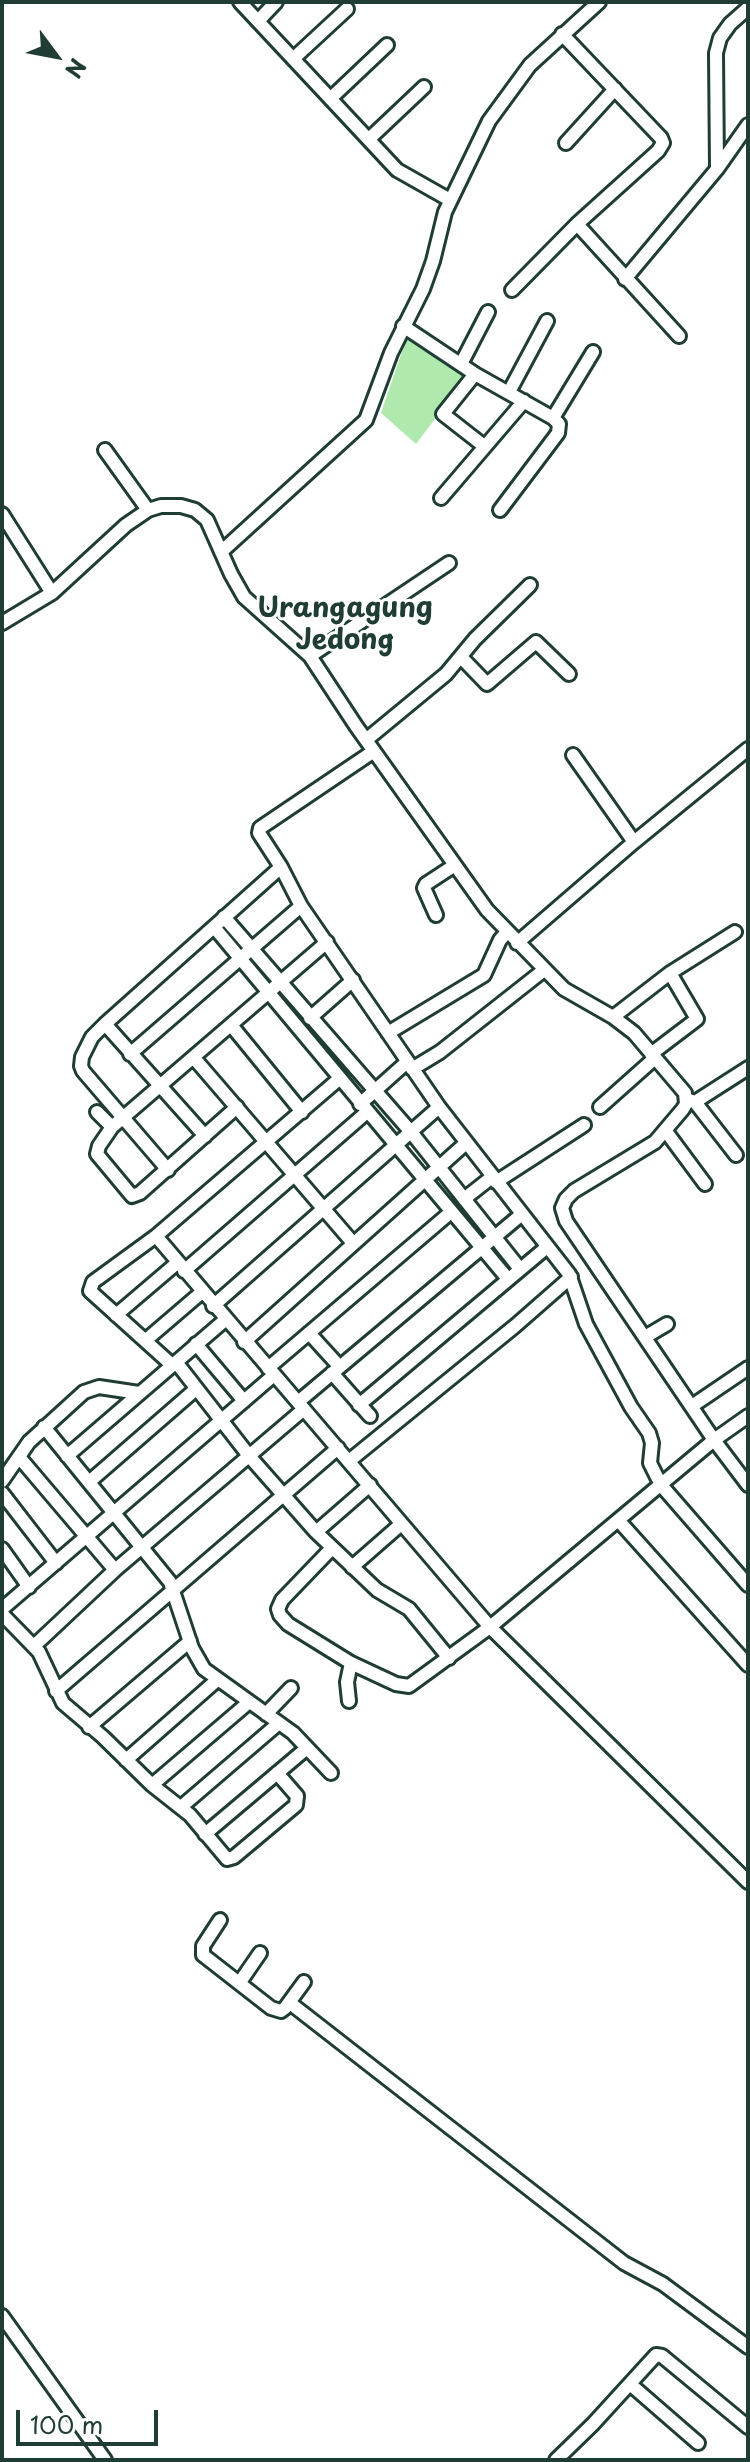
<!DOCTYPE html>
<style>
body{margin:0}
#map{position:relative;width:750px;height:2462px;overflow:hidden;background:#fff;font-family:"Playpen Sans",sans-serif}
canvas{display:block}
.frame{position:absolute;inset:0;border:4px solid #1f3d34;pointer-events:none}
.north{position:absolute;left:16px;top:16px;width:80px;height:80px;-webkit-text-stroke:6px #fff;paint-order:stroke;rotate:122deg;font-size:22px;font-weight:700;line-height:32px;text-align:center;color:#1f3d34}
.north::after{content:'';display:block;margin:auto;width:28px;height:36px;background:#1f3d34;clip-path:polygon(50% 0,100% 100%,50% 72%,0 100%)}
.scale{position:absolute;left:16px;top:2410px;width:142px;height:36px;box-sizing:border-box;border:4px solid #1f3d34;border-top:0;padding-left:10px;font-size:24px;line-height:28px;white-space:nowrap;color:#1f3d34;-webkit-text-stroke:6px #fff;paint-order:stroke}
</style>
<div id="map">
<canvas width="750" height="2462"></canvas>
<div class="frame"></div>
<div class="north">N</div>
<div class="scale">100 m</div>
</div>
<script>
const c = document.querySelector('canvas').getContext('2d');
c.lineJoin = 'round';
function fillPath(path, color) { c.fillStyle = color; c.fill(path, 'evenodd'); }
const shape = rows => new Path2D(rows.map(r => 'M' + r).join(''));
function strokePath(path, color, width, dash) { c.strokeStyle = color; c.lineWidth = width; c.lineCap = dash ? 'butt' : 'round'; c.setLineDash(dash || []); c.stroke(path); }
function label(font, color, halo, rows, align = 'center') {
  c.font = font + ' "Playpen Sans",sans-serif'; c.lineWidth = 6; c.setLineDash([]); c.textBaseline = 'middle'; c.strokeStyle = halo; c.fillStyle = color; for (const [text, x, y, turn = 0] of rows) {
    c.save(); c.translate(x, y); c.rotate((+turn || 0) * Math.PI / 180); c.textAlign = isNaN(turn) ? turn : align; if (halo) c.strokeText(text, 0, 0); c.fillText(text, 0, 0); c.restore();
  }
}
fillPath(shape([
 [407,337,466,378,416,444,381,413]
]), '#b0e9ad');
const minor = shape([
 [240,2,397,170,450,200],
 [258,21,276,2],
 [294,58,347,9],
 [331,98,387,45],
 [369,139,424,87],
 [566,143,615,89],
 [717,169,716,53,720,38,730,24,748,8],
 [577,224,679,336],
 [625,279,717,169,748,125],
 [512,290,577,224,658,151,663,143,661,138,562,34],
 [403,326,475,374,553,418,559,424,558,433,500,510],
 [461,364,488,312],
 [475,374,443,414,484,446],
 [509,392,547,321],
 [553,418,593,352],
 [105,450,148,510],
 [441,498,524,401],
 [2,514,52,593],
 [221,552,366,420,391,353,423,289,433,261,445,212,489,121,530,65,599,2],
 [2,623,52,593,126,525,148,510,161,506,181,506,195,510,207,520,231,574,244,597,310,656,356,726,487,910,564,989,613,1017,634,1033,685,1093,686,1104,683,1109,655,1142,574,1191,566,1199,562,1208,566,1221,714,1440,748,1485],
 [310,656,449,563],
 [461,657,487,684,536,642,569,674],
 [366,740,446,674,475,639,530,585],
 [573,755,634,842],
 [281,867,259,833,260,828,374,751],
 [436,915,424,888,426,884,455,865],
 [224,917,411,1132,520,1269],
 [214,927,508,1279],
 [517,943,634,842,748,749],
 [613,1017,670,973,735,932],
 [310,1018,353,980],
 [105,1024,205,1136],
 [231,1025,302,1112],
 [388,1033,484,975,500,940,507,932],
 [130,1054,301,906],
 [651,1054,697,1019,670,973],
 [194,1058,353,1243],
 [412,1069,440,1052,544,970],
 [339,1079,156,1236,490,1627,748,1882],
 [687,1099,695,1102,736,1155],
 [695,1102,748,1068],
 [360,1104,407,1062],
 [600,1107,655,1058],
 [97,1112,112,1127,99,1146,97,1154,132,1196,140,1193,237,1107],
 [112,1127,327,942],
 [665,1130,705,1184],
 [168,1170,83,1071,81,1066,82,1057,92,1037,105,1024,281,867,301,906,439,1107,569,1274,586,1324,631,1407,649,1433,652,1443,650,1463,661,1485,748,1585],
 [496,1182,584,1125],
 [464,1199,492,1177],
 [156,1236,93,1282,90,1291,172,1365],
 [184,1271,367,1112],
 [213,1306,439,1107],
 [116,1315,177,1263],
 [309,1333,339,1366],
 [645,1337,667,1324],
 [146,1340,202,1292],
 [244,1342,466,1143],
 [196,1344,244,1401],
 [176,1362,250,1457,316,1532,377,1590,409,1609,449,1658],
 [268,1368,451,1212],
 [332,1373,370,1416],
 [298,1402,522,1214],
 [359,1405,547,1247],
 [692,1406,748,1368],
 [44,1427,170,1582,192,1648,204,1669,293,1733,331,1773],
 [67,1456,225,1320],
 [19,1457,115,1570],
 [349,1461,515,1326,571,1277],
 [2,1481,29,1442,84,1392,99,1387,139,1393],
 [89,1482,196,1389],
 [2,1493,56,1563],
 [619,1521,748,1665],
 [316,1532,370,1485],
 [332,1548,282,1600,278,1609,280,1615,288,1624,351,1663,396,1684,409,1686,490,1627,714,1440,748,1416],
 [2,1549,29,1587],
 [352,1567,400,1525],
 [2,1609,274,1375],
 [2,1614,39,1652,63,1703,103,1737,152,1785,190,1815,227,1859,234,1857,296,1805,297,1796,277,1773],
 [34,1646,115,1570,304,1409],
 [56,1691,338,1448],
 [349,1701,347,1682,351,1663],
 [266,1714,291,1688],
 [89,1727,190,1641],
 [126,1760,217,1680],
 [152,1785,248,1703],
 [181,1807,279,1723],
 [205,1834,307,1748],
 [220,1920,203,1946,203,1955,271,2008,281,2011,285,2008,304,1982],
 [240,1982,260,1953],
 [290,2003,624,2263,663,2284,748,2347],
 [2,2316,105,2460],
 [630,2384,698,2443],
 [556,2460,593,2424,656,2355,662,2356,748,2427]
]);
strokePath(minor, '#1f3d34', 18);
strokePath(minor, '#fff', 12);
label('bold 28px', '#1f3d34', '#fff', [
 ["Urangagung",345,609],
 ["Jedong",345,641]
]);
</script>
